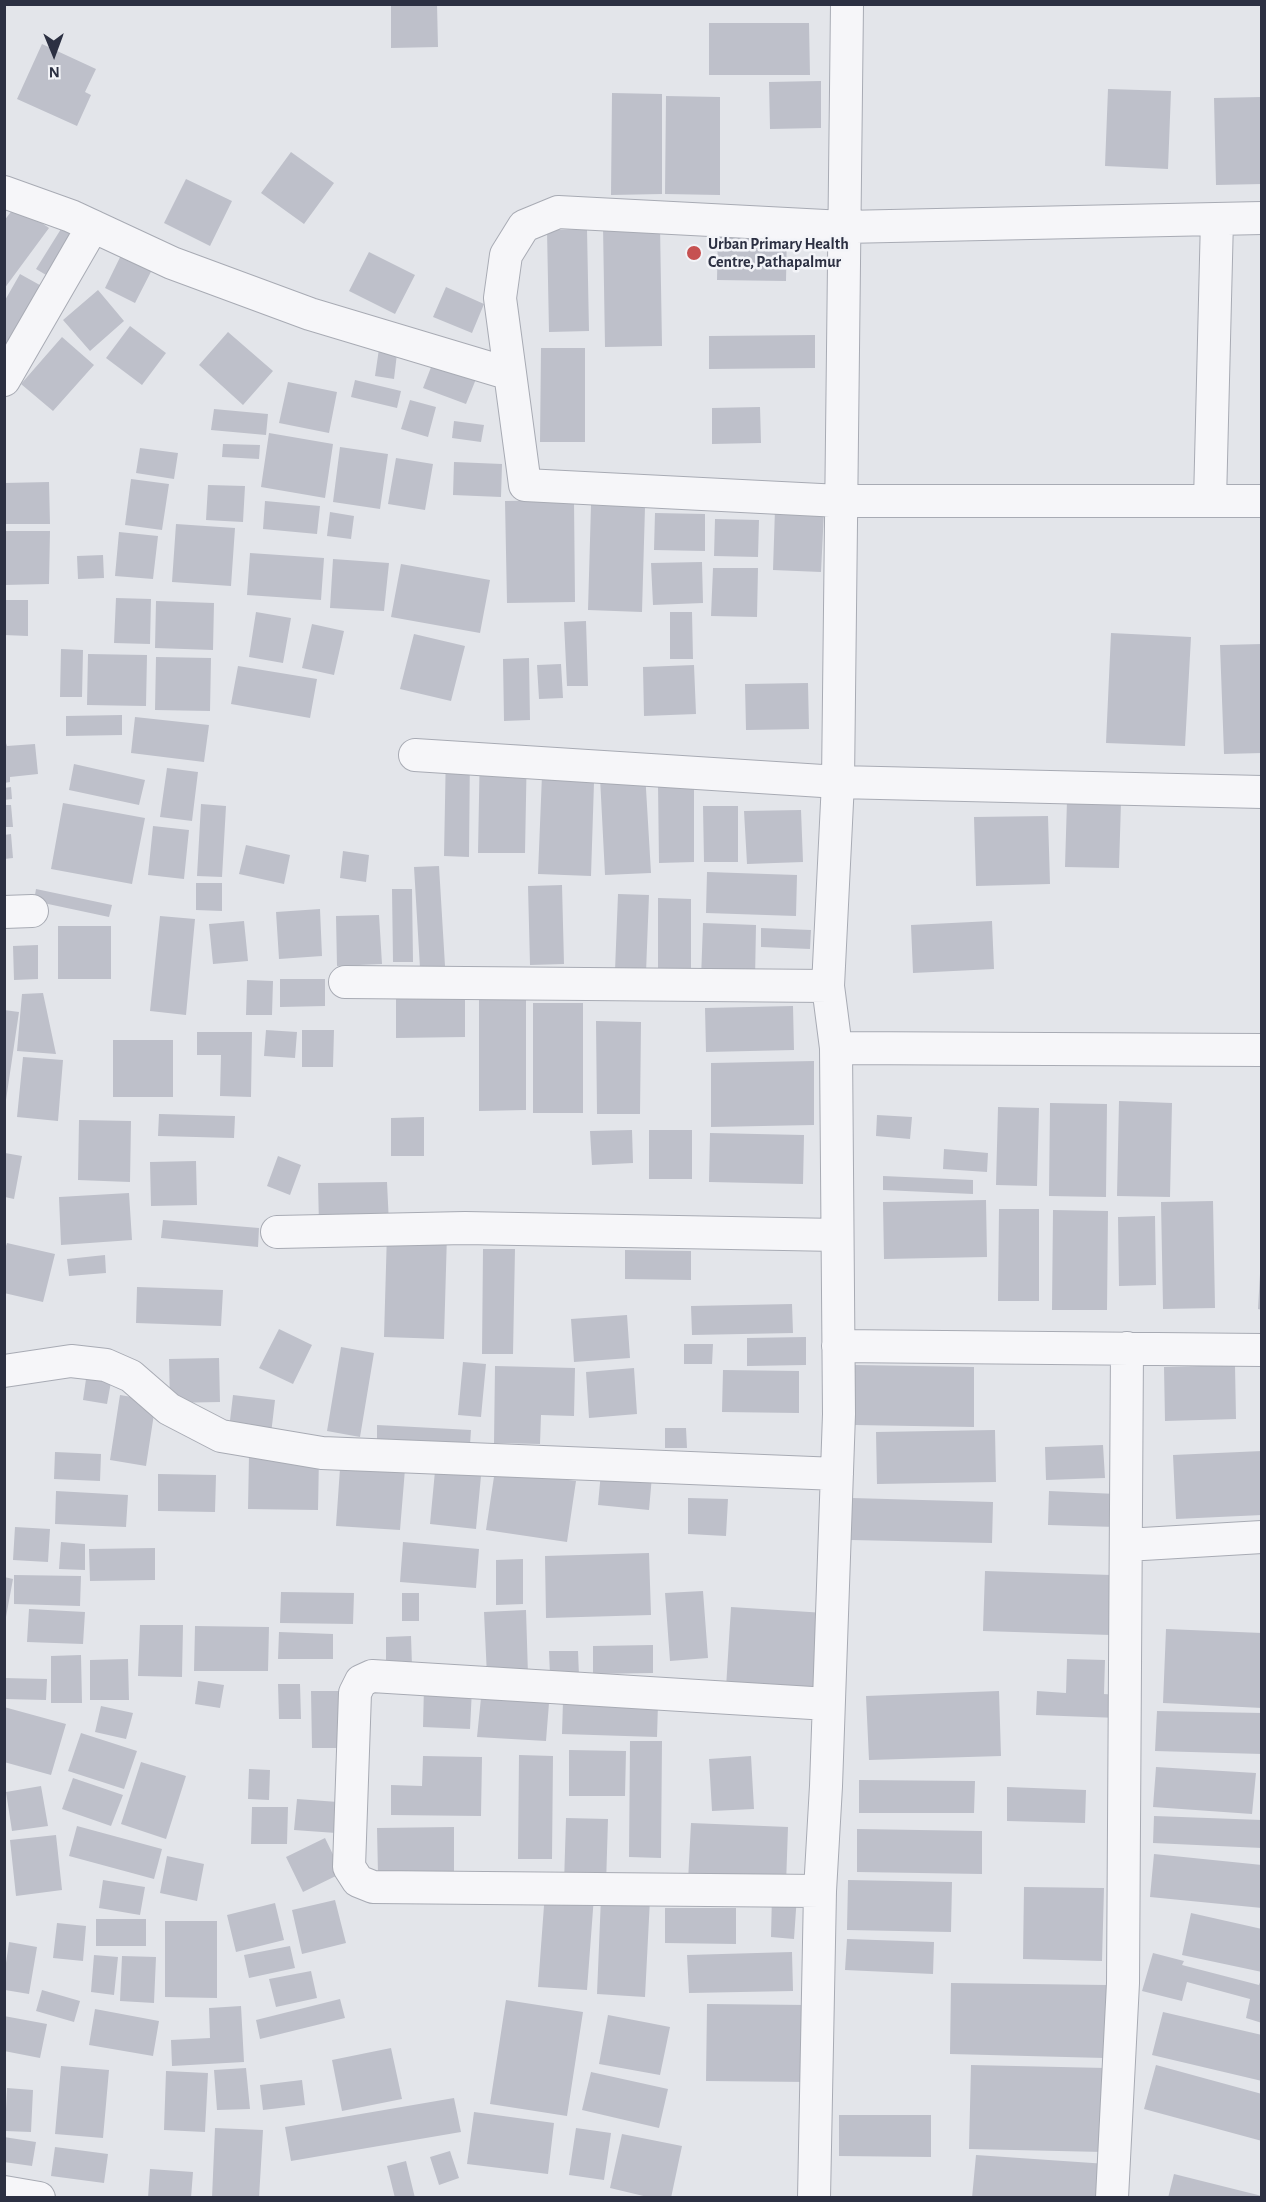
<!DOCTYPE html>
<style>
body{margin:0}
#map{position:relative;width:1266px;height:2202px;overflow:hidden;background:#e3e5ea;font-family:"Alegreya Sans",sans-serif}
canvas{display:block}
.frame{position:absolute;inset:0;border:6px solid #2c3042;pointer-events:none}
.north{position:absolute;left:24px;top:24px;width:60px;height:60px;-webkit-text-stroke:4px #f3f4f8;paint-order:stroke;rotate:179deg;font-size:16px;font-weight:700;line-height:24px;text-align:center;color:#2c3042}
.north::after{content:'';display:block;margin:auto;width:21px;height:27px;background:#2c3042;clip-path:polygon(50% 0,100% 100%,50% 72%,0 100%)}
</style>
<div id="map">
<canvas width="1266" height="2202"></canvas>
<div class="frame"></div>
<div class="north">N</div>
</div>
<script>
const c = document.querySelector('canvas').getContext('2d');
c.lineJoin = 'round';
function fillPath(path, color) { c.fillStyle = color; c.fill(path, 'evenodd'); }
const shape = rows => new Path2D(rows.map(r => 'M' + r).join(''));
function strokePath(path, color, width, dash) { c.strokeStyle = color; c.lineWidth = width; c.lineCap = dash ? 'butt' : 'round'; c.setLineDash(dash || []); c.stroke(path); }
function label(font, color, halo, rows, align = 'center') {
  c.font = font + ' "Alegreya Sans",sans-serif'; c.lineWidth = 5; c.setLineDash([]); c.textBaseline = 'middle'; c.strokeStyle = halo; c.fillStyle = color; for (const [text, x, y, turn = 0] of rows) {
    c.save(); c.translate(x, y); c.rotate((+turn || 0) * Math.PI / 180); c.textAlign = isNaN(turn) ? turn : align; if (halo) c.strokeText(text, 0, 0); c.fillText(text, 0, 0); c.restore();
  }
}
fillPath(shape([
 [391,4,437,4,438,47,391,48],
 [709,23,809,23,810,75,709,75],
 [42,44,96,69,85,92,91,95,77,126,17,99],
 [821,81,821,128,770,129,769,82],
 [1108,89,1171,91,1168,169,1105,166],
 [612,93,662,94,662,194,611,195],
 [666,96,720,97,720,195,665,194],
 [1262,97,1262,184,1216,185,1214,98],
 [291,152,334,183,304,224,261,193],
 [186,179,232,201,210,246,164,223],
 [16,205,49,228,4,289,4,221],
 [66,221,93,238,63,285,36,269],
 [660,225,662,346,605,347,603,226],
 [718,228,787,230,786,281,717,280],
 [587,229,589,331,549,332,547,230],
 [127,243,158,258,135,303,105,288],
 [369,252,415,275,395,314,349,291],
 [20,274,56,294,22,354,4,345,4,302],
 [446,287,484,304,472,333,433,317],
 [98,290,124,321,90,351,63,320],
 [130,326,166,353,142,385,106,358],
 [228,332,273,371,243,405,199,365],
 [815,335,815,368,709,369,709,336],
 [62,337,94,365,53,411,21,384],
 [380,342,398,345,394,379,375,376],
 [541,348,585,348,585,442,540,442],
 [435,357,478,374,466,404,423,388],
 [355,380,401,391,397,408,351,397],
 [288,382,337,392,329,433,279,423],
 [410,400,436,407,428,437,401,429],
 [760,407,761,443,712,444,712,408],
 [214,409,268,414,266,435,211,430],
 [454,421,484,425,481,442,452,438],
 [269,433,333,444,325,498,261,487],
 [223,444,260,445,259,459,222,457],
 [340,447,388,454,380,509,333,502],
 [140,448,178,453,174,479,136,473],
 [396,458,433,464,425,510,388,504],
 [454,462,502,464,501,497,453,495],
 [131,479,169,484,162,530,125,525],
 [49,482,50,524,4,524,4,483],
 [208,485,245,486,243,522,206,520],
 [574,500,575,602,507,603,505,501],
 [265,501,320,506,317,534,263,529],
 [591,505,645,507,642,612,588,610],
 [775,509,824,511,821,572,773,570],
 [330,512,354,516,351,539,327,536],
 [655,513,705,514,705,551,654,550],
 [715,519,759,520,758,557,714,556],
 [176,524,235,528,231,586,172,582],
 [4,531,50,531,49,584,4,585],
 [119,532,158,536,153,579,115,576],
 [250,553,324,558,321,600,247,595],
 [103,555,104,578,78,579,77,556],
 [333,559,389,563,384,611,330,608],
 [702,562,703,603,653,605,651,563],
 [401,564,490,580,480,633,391,617],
 [713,568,758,568,757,617,711,616],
 [116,598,151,599,150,644,114,643],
 [4,600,28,600,28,636,4,635],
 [156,601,214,603,213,650,155,648],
 [256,612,291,618,283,663,249,657],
 [670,612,692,612,693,659,670,659],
 [586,621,588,686,567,686,564,622],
 [312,624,344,631,334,675,302,668],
 [1111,633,1191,637,1185,746,1106,743],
 [414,634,465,646,451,701,400,689],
 [1262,644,1262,753,1224,754,1220,645],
 [61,649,83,650,82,697,60,697],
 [88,654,147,655,146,706,87,705],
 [156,657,211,658,210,711,155,710],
 [529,658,530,720,504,721,503,659],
 [561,664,563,698,539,699,537,665],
 [694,665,696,714,644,716,643,667],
 [238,666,317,679,310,718,231,704],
 [808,683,809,729,746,730,745,684],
 [122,715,122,735,66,736,66,716],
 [135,717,209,725,204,762,131,753],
 [4,737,7,746,35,744,38,774,10,777,10,782,4,783],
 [480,744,527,745,525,853,478,853],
 [446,748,470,748,469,857,444,856],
 [543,750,595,751,591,876,538,874],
 [644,755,651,873,605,875,599,758],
 [74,764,145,780,139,805,69,790],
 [167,768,198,772,192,821,160,817],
 [694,784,694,862,659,863,658,785],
 [11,787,12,799,4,800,4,788],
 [1067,800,1121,802,1119,868,1065,867],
 [63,803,145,818,132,884,51,869],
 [201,804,226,806,222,877,197,876],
 [4,805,11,805,13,827,4,827],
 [703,806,738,806,738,862,704,862],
 [801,810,803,862,747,864,744,811],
 [1048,816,1050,884,976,886,974,817],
 [153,826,189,830,184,879,148,875],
 [11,834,13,858,4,859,4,835],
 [246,845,290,855,284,884,239,874],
 [343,851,369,855,366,882,340,878],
 [439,866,445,966,420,968,414,867],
 [707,872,797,875,796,916,706,913],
 [196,883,222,883,222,911,196,910],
 [562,885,564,964,530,965,528,886],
 [36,889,112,905,109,917,34,901],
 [392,889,412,889,413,962,393,962],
 [618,894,649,895,646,973,615,971],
 [658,898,691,899,691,973,658,973],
 [320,909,322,956,279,959,276,912],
 [379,915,382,964,337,966,336,916],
 [160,916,195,919,186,1015,150,1011],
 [244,921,248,961,213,964,209,924],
 [992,921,994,969,913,973,911,925],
 [703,923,756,925,755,980,701,979],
 [58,926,111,926,111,979,58,979],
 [761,928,811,930,810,949,761,947],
 [38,945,38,979,14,980,13,946],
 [280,979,325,979,325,1006,280,1007],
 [247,980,273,981,272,1015,246,1015],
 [43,993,56,1054,17,1051,22,994],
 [465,995,465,1037,396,1038,396,996],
 [479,998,526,999,526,1110,479,1111],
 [533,1003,583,1003,583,1113,533,1113],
 [793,1006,794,1050,706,1052,705,1008],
 [4,1010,19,1012,6,1100,4,1100],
 [596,1021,641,1022,640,1114,597,1114],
 [266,1030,297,1032,295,1058,264,1056],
 [302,1030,334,1030,333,1067,302,1067],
 [197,1032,252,1032,251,1097,220,1096,221,1055,197,1055],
 [113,1040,173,1040,173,1097,113,1097],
 [23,1057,63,1060,58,1121,17,1117],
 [814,1061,814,1125,711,1127,711,1063],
 [1119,1101,1172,1103,1170,1197,1117,1196],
 [1050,1103,1107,1104,1106,1197,1049,1196],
 [998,1107,1039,1108,1037,1186,996,1185],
 [159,1114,235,1116,234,1138,158,1136],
 [877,1115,912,1117,910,1139,876,1136],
 [424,1117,424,1156,391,1156,391,1118],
 [79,1120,131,1121,130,1182,78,1180],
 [632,1130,633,1163,592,1165,590,1131],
 [649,1130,692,1130,692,1179,649,1179],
 [710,1133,804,1135,803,1184,709,1182],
 [944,1149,988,1153,987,1172,943,1169],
 [5,1153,22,1156,14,1199,5,1197],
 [278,1156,301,1165,290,1195,267,1186],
 [196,1161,197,1205,151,1206,150,1162],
 [883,1176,973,1180,973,1194,883,1190],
 [387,1182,389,1224,319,1225,318,1183],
 [129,1193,132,1240,61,1245,59,1197],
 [986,1200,987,1257,884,1259,883,1202],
 [1213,1201,1215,1308,1163,1309,1161,1202],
 [999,1209,1039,1209,1039,1301,998,1301],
 [1053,1210,1108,1211,1107,1310,1052,1310],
 [1155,1216,1156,1285,1119,1286,1118,1217],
 [163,1220,259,1228,258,1247,161,1238],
 [387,1232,447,1234,444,1339,384,1337],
 [7,1243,55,1254,43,1302,4,1293,4,1252],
 [483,1249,515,1249,513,1354,482,1354],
 [625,1250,691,1251,691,1280,625,1279],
 [105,1255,106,1273,69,1276,67,1259],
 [1260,1274,1262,1274,1262,1310,1258,1309],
 [137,1287,223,1290,221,1326,136,1323],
 [792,1304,793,1333,692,1335,691,1306],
 [627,1315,630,1358,574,1362,571,1319],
 [279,1329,312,1345,293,1384,259,1368],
 [806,1337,806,1365,747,1366,747,1338],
 [684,1344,713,1344,712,1364,684,1364],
 [341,1347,374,1353,360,1437,327,1431],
 [219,1358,220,1402,170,1403,169,1359],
 [463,1362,486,1364,481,1417,458,1415],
 [855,1365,974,1367,974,1427,854,1425],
 [1235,1365,1236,1419,1165,1421,1164,1367],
 [495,1366,575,1368,574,1416,541,1415,540,1444,494,1443],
 [634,1368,637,1414,589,1418,586,1372],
 [723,1370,799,1371,799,1413,722,1412],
 [86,1379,111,1382,107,1404,83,1400],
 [120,1395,156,1401,146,1466,110,1460],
 [233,1395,275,1400,271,1434,229,1429],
 [377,1425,471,1430,470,1445,377,1440],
 [665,1428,686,1428,687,1448,665,1448],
 [995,1430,996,1482,877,1484,876,1432],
 [1103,1445,1105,1478,1046,1480,1045,1447],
 [1262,1451,1262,1515,1176,1519,1173,1455],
 [55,1452,101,1454,100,1481,54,1479],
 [341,1454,406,1457,400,1530,336,1526],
 [249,1455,319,1456,318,1510,248,1509],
 [495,1470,576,1481,567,1542,486,1530],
 [435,1471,481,1476,476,1529,430,1524],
 [601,1472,652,1476,649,1510,598,1505],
 [158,1474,216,1475,215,1512,158,1511],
 [56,1491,128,1495,126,1527,55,1524],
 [1049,1491,1117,1494,1115,1527,1048,1525],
 [688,1498,728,1499,726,1536,688,1534],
 [852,1498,993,1502,992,1543,851,1540],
 [15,1527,50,1529,48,1562,13,1560],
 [61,1542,85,1544,85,1570,59,1569],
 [403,1542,479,1549,476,1588,400,1582],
 [155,1548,155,1580,90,1581,89,1549],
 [649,1553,651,1615,546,1618,545,1556],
 [523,1559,523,1604,496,1605,496,1560],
 [985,1571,1111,1575,1110,1635,983,1631],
 [14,1575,81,1576,80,1606,14,1604],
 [4,1577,13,1579,6,1617,4,1617],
 [703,1591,708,1658,670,1661,665,1593],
 [281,1592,354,1593,353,1624,280,1623],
 [402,1593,419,1593,419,1621,402,1621],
 [731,1607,825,1613,821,1693,726,1688],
 [29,1609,85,1612,83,1644,27,1642],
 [526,1610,528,1675,487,1676,484,1612],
 [140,1625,183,1625,182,1677,138,1676],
 [195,1626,269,1627,268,1671,194,1671],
 [1166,1629,1262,1633,1262,1708,1163,1703],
 [279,1632,333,1634,333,1659,278,1659],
 [411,1636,412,1666,386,1666,386,1637],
 [653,1645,653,1673,593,1674,593,1646],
 [549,1651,578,1651,579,1676,550,1676],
 [81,1655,82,1703,51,1703,51,1656],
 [128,1659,129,1700,90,1700,90,1660],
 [1067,1659,1105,1660,1104,1694,1120,1695,1119,1718,1036,1715,1037,1691,1066,1693],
 [4,1678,47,1679,46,1700,4,1699],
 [198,1681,224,1685,220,1708,195,1704],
 [278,1684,300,1684,301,1719,279,1719],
 [424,1686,472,1689,470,1729,423,1727],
 [311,1691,344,1691,345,1748,312,1748],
 [999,1691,1001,1756,869,1760,866,1696],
 [481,1698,549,1703,546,1741,477,1737],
 [563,1701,658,1704,657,1737,562,1734],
 [101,1706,133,1713,126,1739,95,1732],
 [4,1707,66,1724,51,1775,4,1762],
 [1157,1711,1262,1713,1262,1754,1155,1751],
 [81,1733,137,1751,124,1789,68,1771],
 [630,1741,662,1741,661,1858,629,1857],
 [569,1750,626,1751,625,1796,569,1796],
 [519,1755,553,1756,552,1859,518,1859],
 [423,1756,482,1757,481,1816,391,1815,391,1785,422,1786],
 [751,1756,754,1809,712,1811,709,1759],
 [141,1762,186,1776,166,1839,121,1824],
 [1156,1767,1256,1773,1252,1814,1153,1807],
 [249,1769,270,1770,269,1800,248,1799],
 [73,1778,123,1795,111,1826,62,1809],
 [859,1780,975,1781,974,1813,859,1813],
 [41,1786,48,1826,12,1831,6,1792],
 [1007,1787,1086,1790,1085,1823,1007,1821],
 [297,1799,338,1802,336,1833,294,1830],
 [252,1807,288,1807,287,1844,251,1844],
 [1154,1816,1262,1820,1262,1848,1153,1843],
 [566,1818,608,1819,606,1885,564,1884],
 [691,1823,788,1827,786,1885,688,1881],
 [77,1826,162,1849,154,1879,69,1856],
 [454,1827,454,1873,378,1874,377,1828],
 [857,1829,982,1831,982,1874,857,1872],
 [56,1835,62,1890,16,1896,10,1840],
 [325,1838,342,1873,303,1892,286,1857],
 [1154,1854,1262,1865,1262,1908,1150,1897],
 [167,1856,204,1864,197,1901,160,1893],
 [103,1880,145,1887,140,1915,99,1908],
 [848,1880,952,1882,951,1932,847,1930],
 [1024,1887,1104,1888,1102,1961,1023,1959],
 [545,1892,594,1896,587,1990,538,1987],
 [772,1894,797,1895,794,1939,771,1937],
 [601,1897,650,1899,645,1997,597,1994],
 [335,1900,346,1943,302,1954,292,1910],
 [275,1903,284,1940,236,1952,227,1915],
 [665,1908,736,1908,736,1944,665,1943],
 [1191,1913,1262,1929,1262,1972,1182,1955],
 [96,1919,146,1919,146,1946,96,1946],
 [165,1921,217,1921,217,1998,165,1997],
 [57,1923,86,1926,83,1961,53,1958],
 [847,1939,934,1942,933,1974,845,1970],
 [9,1942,37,1947,29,1994,5,1990,5,1970],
 [290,1946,295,1968,249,1978,244,1955],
 [792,1952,793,1991,689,1993,687,1955],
 [1153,1953,1184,1961,1182,1965,1259,1985,1262,1977,1262,2023,1246,2018,1250,1999,1187,1982,1182,2001,1142,1991],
 [94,1955,118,1957,114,1995,91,1992],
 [122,1956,156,1957,154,2003,120,2001],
 [311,1971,317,1998,276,2007,269,1979],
 [951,1983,1107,1985,1105,2058,950,2054],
 [42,1990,80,2001,74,2022,36,2011],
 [340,1999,345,2018,260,2039,256,2020],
 [506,2000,583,2012,567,2116,490,2104],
 [707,2004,809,2005,809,2082,706,2081],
 [241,2006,244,2062,172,2066,171,2040,210,2038,209,2008],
 [95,2009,159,2021,153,2056,89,2045],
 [1163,2012,1262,2035,1262,2081,1152,2055],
 [608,2015,670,2027,660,2075,599,2064],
 [4,2016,47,2024,40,2058,4,2051],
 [391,2048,402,2099,342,2111,332,2060],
 [971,2065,1106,2068,1104,2152,969,2149],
 [1156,2065,1262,2094,1262,2141,1144,2109],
 [61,2066,109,2070,103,2138,55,2134],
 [246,2068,250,2109,217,2110,214,2070],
 [166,2071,208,2073,205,2132,164,2130],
 [591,2072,668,2089,659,2128,582,2110],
 [302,2080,305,2105,263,2110,260,2085],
 [7,2088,33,2090,31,2132,5,2131],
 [454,2098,461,2132,291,2161,285,2127],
 [474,2112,554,2123,548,2174,467,2164],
 [839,2115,931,2115,931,2157,839,2156],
 [215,2128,263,2130,259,2198,212,2198],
 [576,2128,611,2133,604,2180,569,2175],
 [622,2134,682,2146,671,2198,652,2198,610,2188],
 [4,2137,36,2142,32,2166,4,2162],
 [55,2147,108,2154,104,2183,51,2176],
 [450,2151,459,2178,439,2185,430,2157],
 [976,2155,1107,2164,1105,2198,972,2198],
 [406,2161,415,2198,395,2198,387,2166],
 [150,2169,193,2172,191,2198,148,2198],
 [1174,2174,1262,2196,1262,2198,1168,2198]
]), '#bec0ca');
const street = shape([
 [4,192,71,216,172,263,310,314,510,374],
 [1262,218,844,227,558,212,524,226,506,255,500,298,525,485,840,501,1262,501],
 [4,380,93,226],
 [1210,501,1217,219],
 [415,755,838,782,1262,792],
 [4,912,32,911],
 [345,982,828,986],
 [836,1048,1262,1050],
 [277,1232,465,1228,837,1235],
 [838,1346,1262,1350],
 [4,1371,71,1361,106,1365,131,1376,169,1409,221,1436,322,1453,837,1474],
 [1126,1545,1262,1537],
 [820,1891,373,1887,358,1881,349,1867,355,1693,361,1681,372,1676,828,1704],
 [4,2192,39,2198],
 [814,2198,820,1891,826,1786,839,1414,836,1048,828,986,838,782,847,4],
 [1112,2198,1123,1983,1127,1348]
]);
strokePath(street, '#a8abb4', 34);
strokePath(street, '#f6f6f9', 32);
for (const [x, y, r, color] of [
 [694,253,8,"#c65151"]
]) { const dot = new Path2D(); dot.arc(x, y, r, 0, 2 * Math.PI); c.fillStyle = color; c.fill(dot); strokePath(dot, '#f3f4f8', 2); }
label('bold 16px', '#2c3042', '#f3f4f8', [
 ["Urban Primary Health",708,244],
 ["Centre, Pathapalmur",708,262]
], 'left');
</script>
